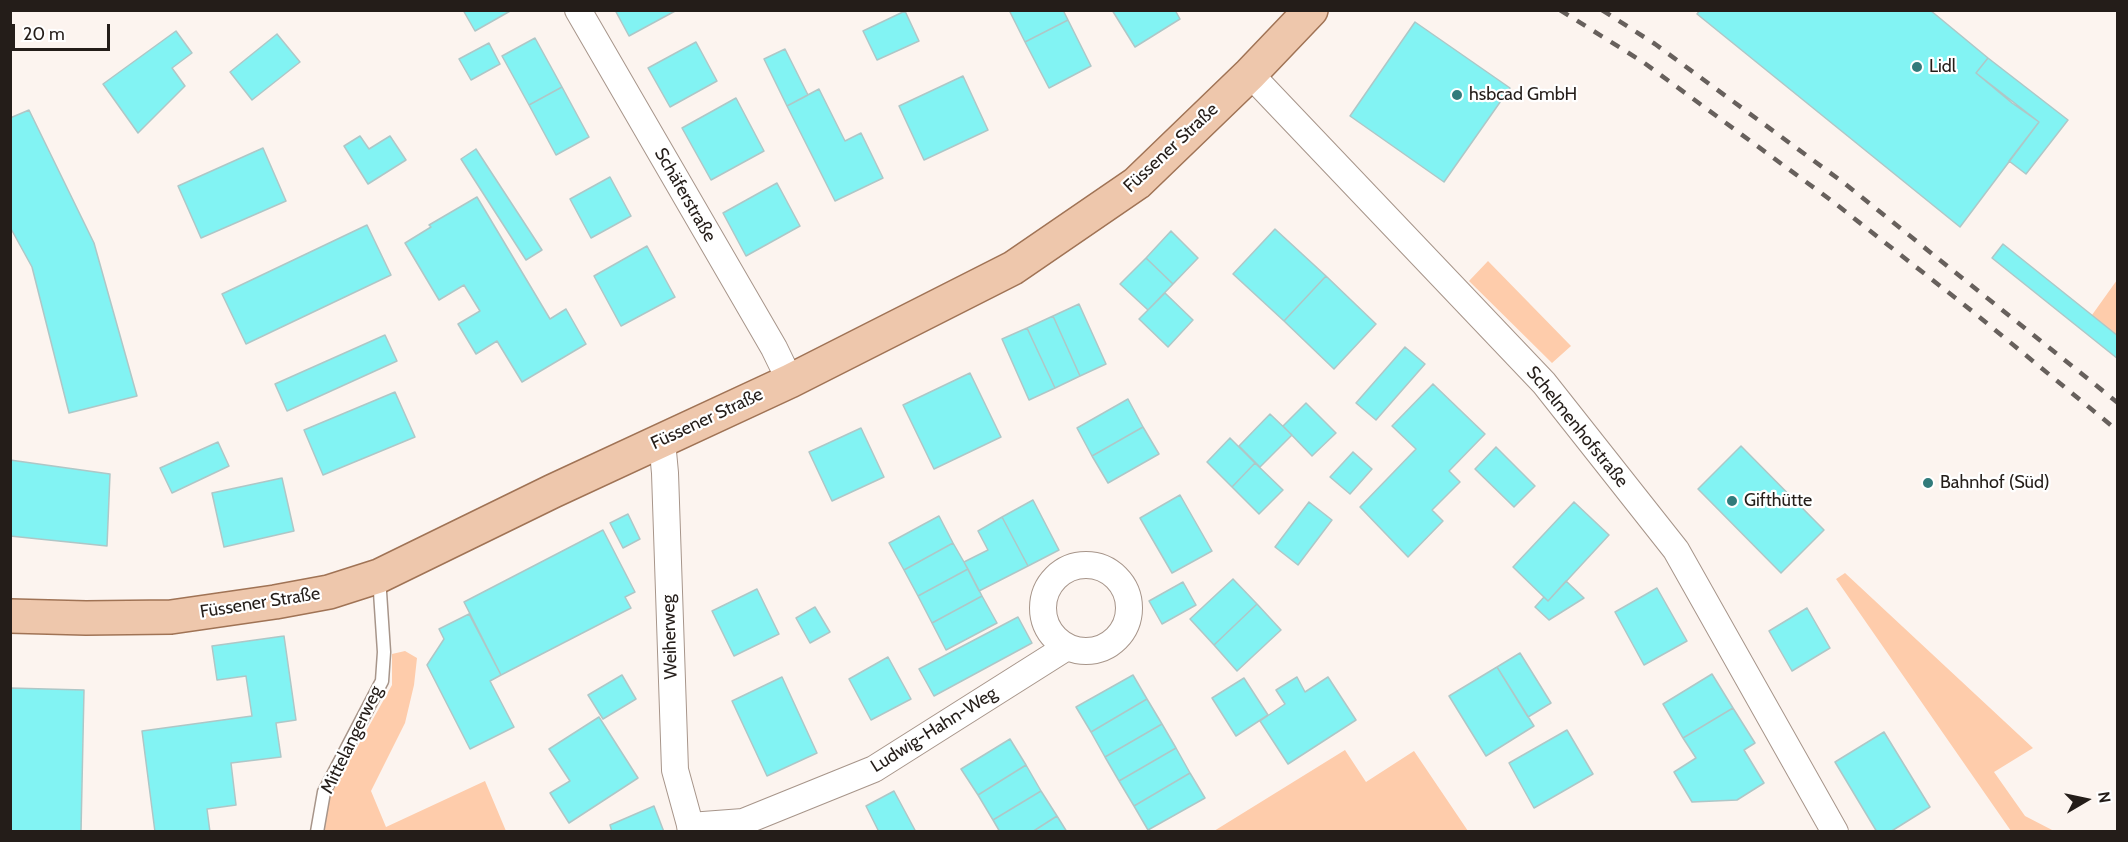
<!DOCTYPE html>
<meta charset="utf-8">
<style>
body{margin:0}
#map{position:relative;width:2128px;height:842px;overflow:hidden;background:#fcf4ef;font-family:Cabin,sans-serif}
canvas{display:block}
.frame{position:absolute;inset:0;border:12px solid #241d19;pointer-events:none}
.north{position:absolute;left:2056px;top:770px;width:60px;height:60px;-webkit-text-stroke:4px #fff;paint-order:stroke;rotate:81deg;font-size:16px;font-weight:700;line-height:24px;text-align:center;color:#241d19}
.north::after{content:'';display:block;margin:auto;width:21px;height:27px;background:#241d19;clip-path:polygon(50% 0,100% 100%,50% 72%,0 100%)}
.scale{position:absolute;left:12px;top:24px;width:98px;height:27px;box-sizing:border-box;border:3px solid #241d19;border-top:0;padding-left:8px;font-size:18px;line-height:21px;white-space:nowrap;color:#241d19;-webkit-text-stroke:4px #fff;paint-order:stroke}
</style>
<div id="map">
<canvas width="2128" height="842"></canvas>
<div class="frame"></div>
<div class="north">N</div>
<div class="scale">20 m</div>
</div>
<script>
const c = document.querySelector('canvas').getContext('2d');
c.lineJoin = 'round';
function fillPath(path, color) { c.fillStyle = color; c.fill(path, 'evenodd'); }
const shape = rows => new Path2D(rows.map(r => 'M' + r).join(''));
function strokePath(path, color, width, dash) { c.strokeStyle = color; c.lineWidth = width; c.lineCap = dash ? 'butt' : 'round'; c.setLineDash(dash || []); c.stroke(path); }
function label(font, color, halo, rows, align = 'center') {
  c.font = font + ' Cabin,sans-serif'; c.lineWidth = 4.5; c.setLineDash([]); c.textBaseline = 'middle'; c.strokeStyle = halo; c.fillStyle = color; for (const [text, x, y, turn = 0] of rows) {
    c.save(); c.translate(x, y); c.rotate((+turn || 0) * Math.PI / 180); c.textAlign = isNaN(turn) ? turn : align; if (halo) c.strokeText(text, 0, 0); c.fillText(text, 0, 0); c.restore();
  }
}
fillPath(shape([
 [1488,261,1571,346,1552,363,1469,281],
 [2117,280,2117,336,2092,315],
 [1845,573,2033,748,1994,772,2025,816,2054,831,2011,831,1836,579],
 [405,651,417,658,414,685,405,723,371,791,386,827,485,781,506,831,324,831,330,796,392,685,392,654],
 [1345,750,1366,782,1414,751,1468,831,1214,831]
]), '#feccab');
const building = shape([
 [463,10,512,10,475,31,463,10],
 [615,10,677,10,629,36,615,10],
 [1009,10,1063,10,1068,20,1025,42,1009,10],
 [1112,10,1175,10,1180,19,1135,47,1112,10],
 [1700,10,1930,10,1988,58,1976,73,2012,103,2039,122,1960,227,1697,14,1700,10],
 [905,11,919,41,877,60,863,31,905,11],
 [1068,20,1091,66,1049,88,1025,42,1068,20],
 [1415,22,1510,88,1444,182,1350,116,1415,22],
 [176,31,192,53,172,68,185,86,138,133,103,84,176,31],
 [277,34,300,62,252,100,230,72,277,34],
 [535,38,562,87,529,105,502,56,535,38],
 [696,42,717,81,670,107,648,68,696,42],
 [489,43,500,64,471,80,459,59,489,43],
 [785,49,808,95,787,106,764,59,785,49],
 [1988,58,2068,120,2026,174,2009,161,2039,122,1976,73,1988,58],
 [963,76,988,130,924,160,899,106,963,76],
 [562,87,589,137,556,155,529,105,562,87],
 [819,89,845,141,861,133,883,178,835,201,787,106,819,89],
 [736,98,764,151,711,180,682,128,736,98],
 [29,110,94,243,137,396,69,413,32,267,10,227,10,118,29,110],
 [360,136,369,149,390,136,406,160,368,184,344,146,360,136],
 [263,148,286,201,201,238,178,186,263,148],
 [476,149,542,250,526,260,461,159,476,149],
 [610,177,631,216,591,238,570,199,610,177],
 [777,183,800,226,746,256,723,213,777,183],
 [477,197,550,319,566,309,586,344,522,382,497,341,476,354,458,324,480,311,464,285,439,300,405,243,431,227,429,225,477,197],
 [367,225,391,275,246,344,222,294,367,225],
 [1275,229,1326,276,1284,321,1233,274,1275,229],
 [1171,231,1198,258,1173,284,1146,258,1171,231],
 [2003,244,2118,336,2118,359,1992,258,2003,244],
 [647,246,675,297,621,326,594,276,647,246],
 [1146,258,1173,284,1148,310,1120,284,1146,258],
 [1326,276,1376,324,1334,369,1284,321,1326,276],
 [1165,293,1193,320,1168,347,1139,319,1165,293],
 [1079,304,1106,364,1080,376,1053,316,1079,304],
 [1053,316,1080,376,1055,388,1027,328,1053,316],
 [1027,328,1055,388,1029,400,1002,339,1027,328],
 [385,335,397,361,287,411,275,384,385,335],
 [1405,347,1425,364,1376,420,1356,403,1405,347],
 [970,373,1001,437,934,469,903,405,970,373],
 [1433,384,1485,434,1449,471,1460,482,1432,510,1443,521,1408,557,1360,507,1416,449,1392,426,1433,384],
 [395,392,415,437,323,475,304,430,395,392],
 [1128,399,1143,427,1092,456,1077,428,1128,399],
 [1306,403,1336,433,1312,456,1283,426,1306,403],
 [1270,414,1292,435,1260,467,1239,446,1270,414],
 [1143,427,1159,454,1108,483,1092,456,1143,427],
 [861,428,884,477,832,501,809,452,861,428],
 [1230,438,1255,463,1232,487,1207,462,1230,438],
 [218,442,229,466,172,493,160,468,218,442],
 [1741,446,1824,530,1781,573,1698,489,1741,446],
 [1496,447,1535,486,1514,507,1475,469,1496,447],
 [1353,452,1372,469,1350,494,1330,477,1353,452],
 [10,460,110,474,107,546,10,536,10,460],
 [1255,463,1283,490,1259,514,1232,487,1255,463],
 [282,478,294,531,224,547,212,493,282,478],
 [1180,495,1212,551,1172,573,1140,518,1180,495],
 [1033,500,1059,550,1028,566,1002,517,1033,500],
 [1309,502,1332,520,1298,565,1275,547,1309,502],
 [1574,502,1609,535,1548,601,1513,567,1574,502],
 [628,514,640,539,623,548,610,523,628,514],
 [939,516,953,543,904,570,889,543,939,516],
 [1002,517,1028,566,979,591,964,562,988,550,978,531,1002,517],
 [603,530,635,592,625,597,631,608,501,675,464,602,603,530],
 [953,543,968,569,918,596,904,570,953,543],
 [968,569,982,596,932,623,918,596,968,569],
 [1233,579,1257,604,1214,645,1190,619,1233,579],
 [1566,581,1584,598,1549,620,1535,607,1544,597,1548,601,1566,581],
 [1183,582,1196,605,1162,624,1149,601,1183,582],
 [1657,588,1687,641,1644,665,1615,612,1657,588],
 [757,589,779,634,734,656,712,611,757,589],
 [982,596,997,623,946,650,932,623,982,596],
 [1257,604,1281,630,1237,671,1214,645,1257,604],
 [815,607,830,632,810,643,796,618,815,607],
 [1807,608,1830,648,1792,671,1769,631,1807,608],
 [469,614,501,675,490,681,514,727,470,749,427,665,444,639,439,629,469,614],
 [1018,617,1032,643,934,696,919,669,1018,617],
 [284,636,296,720,276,723,281,757,231,763,236,805,207,809,210,832,155,832,142,731,252,716,246,676,217,680,212,646,284,636],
 [1520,653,1551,703,1528,717,1497,667,1520,653],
 [888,657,911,699,871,720,849,679,888,657],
 [1497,667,1534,726,1486,756,1449,696,1497,667],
 [1712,674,1733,708,1683,738,1663,704,1712,674],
 [622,675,636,699,603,719,588,695,622,675],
 [1133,675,1147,699,1091,732,1076,707,1133,675],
 [782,677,817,753,767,776,732,701,782,677],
 [1297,677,1305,692,1328,677,1356,720,1288,764,1260,721,1285,704,1276,690,1297,677],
 [1244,678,1268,715,1236,736,1212,698,1244,678],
 [10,688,84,690,81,832,10,832,10,688],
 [1147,699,1162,724,1105,757,1091,732,1147,699],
 [1733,708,1755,743,1744,750,1764,783,1737,800,1692,802,1674,772,1696,758,1683,738,1733,708],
 [599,717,638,778,569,823,550,793,570,781,549,749,599,717],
 [1162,724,1176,748,1119,781,1105,757,1162,724],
 [1567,730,1593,774,1534,808,1509,763,1567,730],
 [1884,732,1930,807,1890,832,1877,832,1835,762,1884,732],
 [1010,739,1026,765,978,795,961,769,1010,739],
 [1176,748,1190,773,1134,806,1119,781,1176,748],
 [1026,765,1041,791,993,820,978,795,1026,765],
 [1190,773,1205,798,1148,830,1134,806,1190,773],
 [894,791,916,832,879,832,866,806,894,791],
 [1041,791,1057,816,1032,832,1000,832,993,820,1041,791],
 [654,806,664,832,612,832,610,825,654,806],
 [1057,816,1067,832,1032,832,1057,816]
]);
fillPath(building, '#82f3f3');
strokePath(building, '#aec7c7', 1.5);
const service = shape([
 [317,832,324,792,382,681,384,652,379,577]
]);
const minor = shape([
 [578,10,774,348,790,381],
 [1250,74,1544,383,1676,550,1835,832],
 [662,441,665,473,675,770,692,832],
 '1043 608a43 43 0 1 1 86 0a43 43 0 1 1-86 0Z',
 [690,826,743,822,874,769,1067,647]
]);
const primary = shape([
 [10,616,86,618,171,617,275,602,329,592,379,576,553,491,790,381,1013,268,1137,183,1250,74,1311,10]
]);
strokePath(service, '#a7958a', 15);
strokePath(minor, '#a7958a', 28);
strokePath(primary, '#a07355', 36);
strokePath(service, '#fff', 12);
strokePath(minor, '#fff', 26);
strokePath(primary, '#eec7ac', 33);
strokePath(shape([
 [1560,10,1643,62,1832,201,1972,311,2118,431],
 [1602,10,1655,44,1844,183,2118,403]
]), '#67605c', 4.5, [10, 10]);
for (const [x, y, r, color] of [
 [1917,67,6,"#317b7b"],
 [1457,95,6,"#317b7b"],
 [1928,483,6,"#317b7b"],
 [1732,501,6,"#317b7b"]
]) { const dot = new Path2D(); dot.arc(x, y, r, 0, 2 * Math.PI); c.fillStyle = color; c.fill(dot); strokePath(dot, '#fff', 2); }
label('18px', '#241d19', '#fff', [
 ["Lidl",1929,67],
 ["hsbcad GmbH",1469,95],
 ["Bahnhof (Süd)",1940,483],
 ["Gifthütte",1744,501]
], 'left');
label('18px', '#241d19', '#fff', [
 ["Füssener Straße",1171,148,-43],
 ["Schäferstraße",685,195,60],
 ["Füssener Straße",707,419,-25],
 ["Schelmenhofstraße",1577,427,51],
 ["Füssener Straße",260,603,-9],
 ["Weiherweg",670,637,-92],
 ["Ludwig-Hahn-Weg",934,730,-32],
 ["Mittelangerweg",352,740,-64]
]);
</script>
